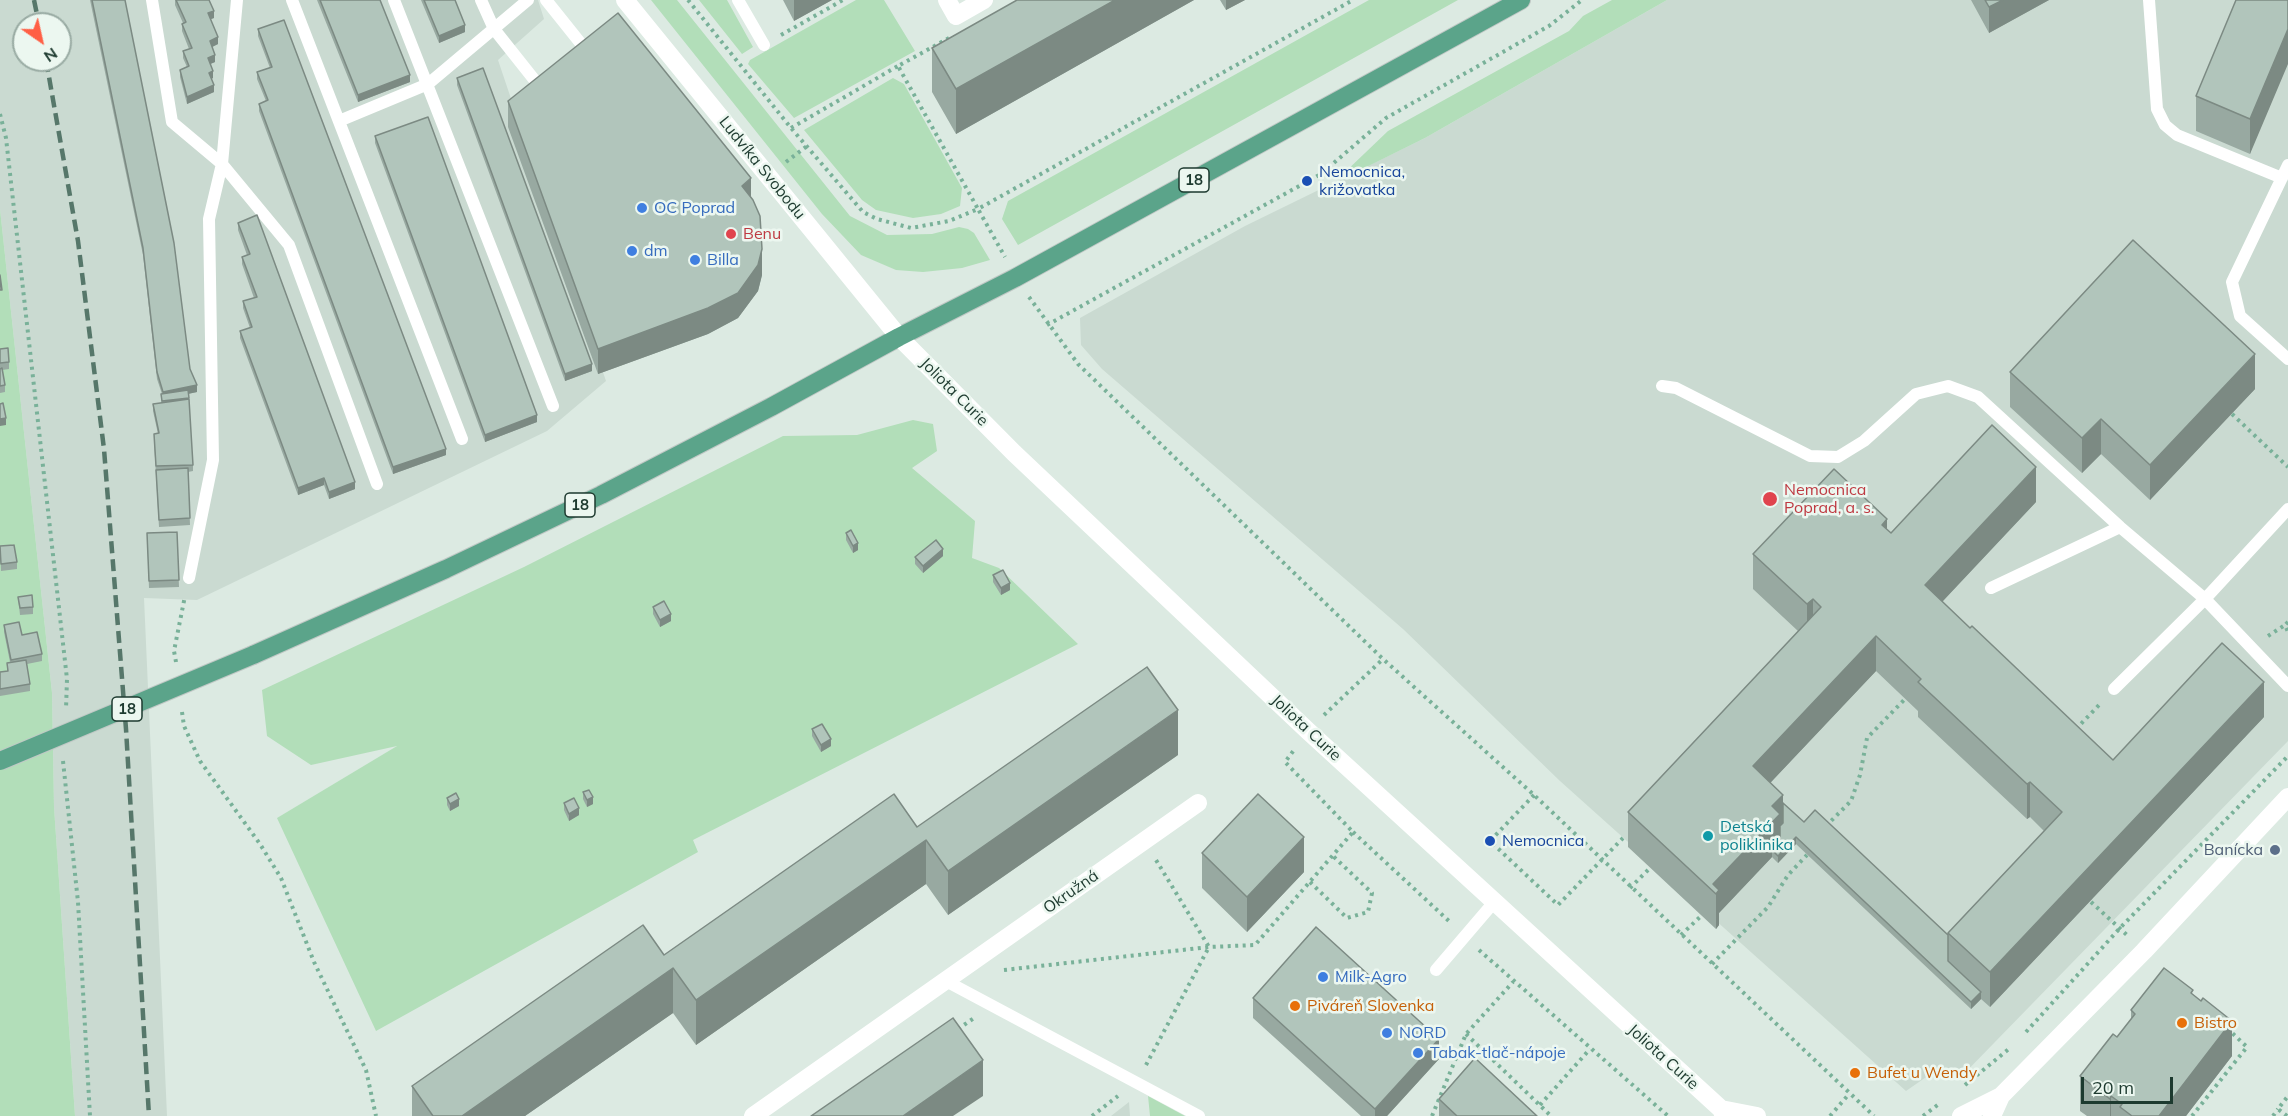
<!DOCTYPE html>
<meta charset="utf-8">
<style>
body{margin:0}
#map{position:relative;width:2288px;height:1116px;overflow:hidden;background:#dceae2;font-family:Mulish,sans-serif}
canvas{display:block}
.north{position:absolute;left:12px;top:12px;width:60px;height:60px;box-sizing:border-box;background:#ecf7f0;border:2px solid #99aba3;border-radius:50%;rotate:146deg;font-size:16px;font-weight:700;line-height:24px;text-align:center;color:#1d3a2f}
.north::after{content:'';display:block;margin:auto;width:21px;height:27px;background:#ff5f45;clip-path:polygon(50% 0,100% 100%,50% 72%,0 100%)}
.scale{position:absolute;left:2081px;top:1077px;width:92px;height:27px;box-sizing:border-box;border:3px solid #1d3a2f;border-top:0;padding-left:8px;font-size:18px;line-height:21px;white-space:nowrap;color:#1d3a2f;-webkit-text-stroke:4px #ecf7f0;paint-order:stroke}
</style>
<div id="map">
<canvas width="2288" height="1116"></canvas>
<div class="north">N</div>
<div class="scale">20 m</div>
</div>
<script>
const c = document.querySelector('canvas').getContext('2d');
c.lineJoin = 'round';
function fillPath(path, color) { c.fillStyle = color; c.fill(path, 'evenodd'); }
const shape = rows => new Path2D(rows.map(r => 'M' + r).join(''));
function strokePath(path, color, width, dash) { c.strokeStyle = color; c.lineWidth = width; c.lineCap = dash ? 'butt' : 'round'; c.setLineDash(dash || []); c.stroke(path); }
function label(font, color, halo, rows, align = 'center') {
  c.font = font + ' Mulish,sans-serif'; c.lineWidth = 5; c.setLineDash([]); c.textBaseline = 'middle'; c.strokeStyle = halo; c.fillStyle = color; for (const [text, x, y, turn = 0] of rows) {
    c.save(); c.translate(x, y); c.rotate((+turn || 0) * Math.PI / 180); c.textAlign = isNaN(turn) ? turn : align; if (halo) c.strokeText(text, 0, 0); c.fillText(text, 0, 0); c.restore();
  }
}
fillPath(shape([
 [0,0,538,0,544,19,498,60,606,381,547,431,197,600,144,598,167,1116,75,1116,54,807,52,693,0,209],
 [24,24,60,24,60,60,24,60],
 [1667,0,2288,0,2288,741,1958,1080,1932,1073,1906,1091,1560,781,1403,629,1102,369,1081,345,1080,318,1245,226,1425,138],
 [1129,1102,1130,1116,1111,1116]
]), '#cadad1');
fillPath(shape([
 [651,0,677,0,850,216,887,235,932,234,959,227,968,229,974,233,990,260,962,268,923,272,896,270,861,255,822,214],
 [699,0,727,0,753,47,742,54],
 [856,0,884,0,915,51,794,118,748,64,750,60],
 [1369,0,1458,0,1018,245,1002,219,1008,201],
 [1612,0,1667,0,1425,138,1342,179,1342,175,1388,131,1569,31,1583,16],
 [893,78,904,84,962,188,960,206,941,214,913,218,876,210,862,200,804,130],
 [0,209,52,693,54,807,75,1116,0,1116],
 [913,420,933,424,937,451,912,468,975,521,972,558,999,568,1078,644,693,840,698,852,376,1031,277,818,397,746,311,765,267,736,262,690,524,567,783,436,857,435],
 [1148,1096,1185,1116,1150,1116]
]), '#b2deb9');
const primary = shape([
 [253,655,446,569,601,495,771,407,899,337,1015,278,1521,0]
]);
strokePath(primary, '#c0c8c5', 20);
strokePath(shape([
 [688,0,791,128,863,212,877,219,911,228,949,221,978,209,1005,257],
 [781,35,843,0],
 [949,38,898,66,978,209,1353,0],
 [0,114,6,138,67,679,66,709],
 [791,128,898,66],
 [786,162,807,146],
 [1029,297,1078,364,1383,659,1534,795,1874,1116],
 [1047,325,1321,174,1386,118,1549,26,1582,0],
 [2232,414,2288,467],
 [2288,622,2285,625,2288,632],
 [2268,636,2285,625],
 [176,662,174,651,185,596],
 [182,712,184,726,200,761,260,844,281,878,314,962,366,1070,376,1116],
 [1324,715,1383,659],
 [2076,729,2100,704],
 [63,761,78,902,90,1116],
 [1534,795,1490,841,1558,905,1623,838],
 [1826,826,1851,801,1860,775,1867,738,1905,699],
 [1353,832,1450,922],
 [1310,882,1347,918,1368,912,1372,893,1333,856],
 [1630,888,1650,868],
 [2091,902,2127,935],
 [1681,935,1701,916],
 [1479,950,1668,1116],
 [1712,964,1768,907,1788,875,1807,855],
 [1004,970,1209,947,1255,945,1353,832,1285,762,1294,750],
 [958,1029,974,1018],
 [2026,1032,2120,928,2288,756],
 [1466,1034,1551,1116],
 [1146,1065,1209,947,1156,860],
 [1965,1085,2010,1048],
 [1540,1105,1590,1049],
 [1092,1116,1118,1096],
 [1432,1116,1466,1034,1513,982],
 [1830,1116,1849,1094],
 [1923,1116,1939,1104],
 [2192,1116,2247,1047,2229,1030],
 [2273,1116,2278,1109],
 [2287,1116,2278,1109,2288,1096]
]), '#79b199', 4, [3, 4.5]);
strokePath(shape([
 [152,0,172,122,222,164,289,245,377,484],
 [292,0,462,439],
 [394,0,553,406],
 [481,0,494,29,544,92],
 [546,0,590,55],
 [738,0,764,45],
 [2149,0,2157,109,2165,125,2177,135,2282,178],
 [339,121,428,84,528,0],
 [2288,165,2232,282,2240,316,2288,359],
 [1662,386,1676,388,1810,456,1838,457,1864,441,1916,394,1948,386,1978,397,2120,527,2205,599,2288,509],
 [189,578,213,460,209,219,222,164,237,0],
 [1991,588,2120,527],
 [2114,689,2205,599,2288,686],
 [1436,970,1495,901],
 [944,980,1199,1116]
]), '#fff', 12);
strokePath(shape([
 [625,0,899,337,1014,453,1308,731,1721,1109,1724,1116],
 [947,0,956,16,984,0],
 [1721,1109,1757,1116],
 [753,1116,1198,803],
 [1961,1116,2001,1096],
 [1992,1116,2001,1096,2144,951,2288,797]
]), '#fff', 18);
strokePath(primary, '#5ba48a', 18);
strokePath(shape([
 [34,0,39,24],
 [46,60,78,241,104,449,126,729,149,1116]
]), '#56776a', 4.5, [12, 6]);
const primaryBridge = shape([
 [0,761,253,655]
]);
strokePath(primaryBridge, '#c0c8c5', 20, []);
strokePath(primaryBridge, '#5ba48a', 18);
fillPath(shape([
 [90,0,125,0,190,369,197,392,188,394,193,465,193,471,188,472,190,525,159,527,154,441,154,434,158,434,153,411,153,404,161,403,162,394,157,379,143,255],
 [175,0,209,0,214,18,211,19,218,44,212,47,215,62,210,64,213,78,211,79,214,92,187,104,180,77,180,70,187,67,183,58,183,51,189,49,182,31,182,24,183,23,175,5],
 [317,0,380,0,410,82,358,102],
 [421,0,455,0,465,32,439,43],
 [783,0,832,0,794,21],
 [1017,0,1194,0,956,134,932,92,932,48],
 [1220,0,1245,0,1226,10],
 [1971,0,2049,0,1989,33],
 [2288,0,2250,154,2196,131,2196,96],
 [258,29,446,455,393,474,259,111,259,104,266,101,257,79,257,72,270,68,258,36],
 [457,78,592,371,565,381,457,85],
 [508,101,751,197,762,275,758,291,738,318,708,334,598,374,508,127],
 [375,136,537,422,485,442,375,143],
 [238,223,355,489,329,499,324,485,298,495,240,338,240,331,250,328,243,308,243,301,254,298,242,264,242,257,247,255,238,230],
 [0,349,9,362,9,369,2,370,5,385,5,392,0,393],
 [2010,372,2255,389,2150,500,2101,454,2082,473,2010,407],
 [2036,502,1942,602,2113,760,2264,717,1990,1007,1981,999,1971,1009,1796,844,1778,863,1772,857,1719,913,1719,925,1716,929,1628,847,1628,812,1798,631,1753,589,1753,554,1887,530,1891,533],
 [1876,671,1918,711,1918,717,2027,819,2030,817,2044,831,1948,933,1948,935,1804,822,1783,803,1770,783],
 [177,532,179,587,149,588,147,533],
 [846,533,858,550,853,553,846,540],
 [0,546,17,562,17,569,1,571],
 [943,556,923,573,915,564,915,557],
 [993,575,1010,590,1001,595,993,582],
 [18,597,33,607,33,614,20,615],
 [653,607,671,621,660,627,653,614],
 [4,625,22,635,42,654,42,661,27,664,30,684,30,691,0,696,0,672,7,671,7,663,10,662,4,632],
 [812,729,831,746,821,752,812,736],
 [1178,755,948,915,926,884,696,1045,673,1013,525,1116,412,1116,412,1086,664,955,917,827],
 [583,792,593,804,587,807,583,799],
 [447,798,459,806,450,811,447,805],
 [564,803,579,815,569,821,564,810],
 [1202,853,1304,872,1247,932,1202,888],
 [2193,995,2232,1056,2186,1116,2087,1116,2080,1111,2080,1076,2117,1037,2131,1019,2131,1010],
 [1253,998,1439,1059,1387,1116,1361,1116,1253,1018],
 [1439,1099,1537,1116,1439,1116]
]), '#98a9a1');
fillPath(shape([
 [794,0,832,0,794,21],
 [1115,0,1194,0,956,134,956,89],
 [1226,0,1245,0,1226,10],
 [2003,0,2049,0,1989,33,1989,7],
 [214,11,214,18,208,20,208,13],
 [465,25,465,32,439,43,439,36],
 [2288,29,2288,64,2250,154,2250,119],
 [218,37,218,44,210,48,210,41],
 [215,55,215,62,208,65,208,58],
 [213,71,213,78,209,80,209,73],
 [410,75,410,82,358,102,358,95],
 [214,85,214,92,187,104,187,97],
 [751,178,751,204,742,186],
 [762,249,762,275,758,291,738,318,708,334,598,374,598,349],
 [2255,354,2255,389,2150,500,2150,465],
 [592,364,592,371,565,381,565,374],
 [197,385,197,392,163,399,163,392],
 [537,415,537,422,485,442,485,435],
 [6,418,6,425,0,426,0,419],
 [2101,419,2101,454,2082,473,2082,438],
 [446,449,446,455,393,474,393,467],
 [2036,467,2036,502,1925,620,1925,585],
 [324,478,324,485,298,495,298,488],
 [355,482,355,489,329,499,329,492],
 [1887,519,1887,554,1882,525],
 [858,543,858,550,853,553,853,546],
 [943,549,943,556,923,573,923,566],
 [1010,583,1010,590,1001,595,1001,588],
 [1813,599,1813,634,1807,639,1807,604],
 [671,614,671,621,660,627,660,620],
 [1876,636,1876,671,1756,798,1753,766],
 [2264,682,2264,717,1990,1007,1990,972],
 [1178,710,1178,755,948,915,948,871],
 [831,739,831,746,821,752,821,745],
 [2030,782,2030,817,2027,819,2027,784],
 [1783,795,1783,830,1780,849,1772,850,1772,857,1719,913,1719,925,1716,929,1716,894,1713,884,1772,806],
 [593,797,593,804,587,807,587,800],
 [459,799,459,806,450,811,450,804],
 [579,808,579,815,569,821,569,814],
 [1304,837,1304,872,1247,932,1247,897],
 [1796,837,1796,844,1778,863,1778,856],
 [926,840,926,884,696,1045,696,1000],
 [673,968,673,1013,525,1116,462,1116],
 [1981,992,1981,999,1971,1009,1971,1002],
 [2232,1021,2232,1056,2186,1116,2159,1116],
 [1439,1039,1439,1059,1387,1116,1375,1116,1375,1109],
 [983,1060,983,1096,953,1116,903,1116],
 [2111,1096,2111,1116,2110,1116,2110,1099]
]), '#7c8a83');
const building = shape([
 [92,0,125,0,174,243,190,369,197,385,163,392,157,372,143,248,92,0],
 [176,0,209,0,214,11,208,13,218,37,210,41,215,55,208,58,213,71,209,73,214,85,187,97,180,70,189,66,183,51,192,48,182,24,186,22,176,0],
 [320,0,380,0,410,75,358,95,320,0],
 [424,0,455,0,465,25,439,36,424,0],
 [1017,0,1115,0,956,89,932,48,1017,0],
 [1985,0,2003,0,1989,7,1985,0],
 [2236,0,2288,0,2288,29,2250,119,2196,96,2236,0],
 [618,13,751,178,742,186,753,200,760,216,762,249,758,265,738,293,708,308,598,349,508,101,618,13],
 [284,20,446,449,393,467,259,104,268,100,257,72,272,67,258,29,284,20],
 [483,68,592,364,565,374,457,78,483,68],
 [428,117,537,415,485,435,375,136,428,117],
 [257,215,355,482,329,492,324,478,298,488,240,331,252,327,243,301,257,297,242,257,250,254,238,223,257,215],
 [2133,240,2255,354,2150,465,2101,419,2082,438,2010,372,2133,240],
 [0,275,2,290,0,290,0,275],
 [8,348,9,362,0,363,0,349,8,348],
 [2,368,5,385,0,386,0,369,2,368],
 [188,390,189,398,162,401,161,394,188,390],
 [189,399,193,465,156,466,154,434,159,433,153,404,189,399],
 [3,403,6,418,0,419,0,404,3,403],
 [1992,425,2036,467,1925,585,1970,628,1972,626,2113,760,2222,643,2264,682,1990,972,1948,933,2062,812,2030,782,2027,784,1918,682,1921,679,1876,636,1753,766,1783,795,1772,806,1780,814,1713,884,1719,890,1716,894,1628,812,1821,607,1813,599,1807,604,1753,554,1834,469,1887,519,1882,525,1891,533,1992,425],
 [188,468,190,518,159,520,156,470,188,468],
 [851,530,858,543,853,546,846,533,851,530],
 [177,532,179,580,149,581,147,533,177,532],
 [936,540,943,549,923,566,915,557,936,540],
 [14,545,17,562,1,564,0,546,14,545],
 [1003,570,1010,583,1001,588,993,575,1003,570],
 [32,595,33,607,20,608,18,597,32,595],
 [664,601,671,614,660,620,653,607,664,601],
 [19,622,22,635,37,632,42,654,11,660,4,625,19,622],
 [26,660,30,684,0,689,0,672,8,671,7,663,26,660],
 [1147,667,1178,710,948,871,926,840,696,1000,673,968,462,1116,433,1116,412,1086,643,925,664,955,894,794,917,827,1147,667],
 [822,724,831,739,821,745,812,729,822,724],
 [589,790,593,797,587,800,583,792,589,790],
 [456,793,459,799,450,804,447,798,456,793],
 [1258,794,1304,837,1247,897,1202,853,1258,794],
 [574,798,579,808,569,814,564,803,574,798],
 [1783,803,1804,822,1815,810,1948,935,1948,961,1981,992,1971,1002,1796,837,1778,856,1772,850,1780,842,1780,826,1783,823,1783,803],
 [1316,927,1439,1039,1375,1109,1253,998,1316,927],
 [2164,968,2193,990,2191,993,2201,1001,2203,998,2232,1021,2159,1116,2132,1116,2120,1107,2122,1104,2111,1096,2110,1099,2080,1076,2113,1034,2117,1037,2135,1014,2131,1010,2164,968],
 [953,1018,983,1060,903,1116,811,1116,953,1018],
 [1475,1058,1537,1116,1457,1116,1439,1099,1475,1058]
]);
fillPath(building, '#b1c5bb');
strokePath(building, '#7c8a83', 1.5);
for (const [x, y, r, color] of [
 [1307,181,6,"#1a4fb4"],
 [642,208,6,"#3f7fe0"],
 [731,234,6,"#e0444e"],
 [632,251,6,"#3f7fe0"],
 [695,260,6,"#3f7fe0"],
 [1770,499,8,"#e0444e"],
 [1708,836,6,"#0f9aa8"],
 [1490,841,6,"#1a4fb4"],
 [2275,850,6,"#5c6f8a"],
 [1323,977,6,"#3f7fe0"],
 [1295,1006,6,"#e8710a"],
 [2182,1023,6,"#e8710a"],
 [1387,1033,6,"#3f7fe0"],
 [1418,1053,6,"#3f7fe0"],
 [1855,1073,6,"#e8710a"]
]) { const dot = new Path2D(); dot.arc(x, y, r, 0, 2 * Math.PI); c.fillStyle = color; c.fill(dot); strokePath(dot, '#ecf7f0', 2); }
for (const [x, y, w] of [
 [1194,180,30],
 [580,505,30],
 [127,709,30]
]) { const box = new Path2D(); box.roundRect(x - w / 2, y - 12, w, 24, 4.5); c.fillStyle = '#ecf7f0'; c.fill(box); strokePath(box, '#1d3a2f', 1.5); }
label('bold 15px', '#1d3a2f', null, [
 ["18",1194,180],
 ["18",580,505],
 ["18",127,709]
]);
label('16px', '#1d3a2f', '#ecf7f0', [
 ["Ludvíka Svobodu",762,168,51],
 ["Joliota Curie",954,392,45],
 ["Joliota Curie",1306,728,43],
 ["Okružná",1071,892,-35],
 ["Joliota Curie",1663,1057,42]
]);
label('16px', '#164399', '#ecf7f0', [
 ["Nemocnica,",1319,172],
 ["križovatka",1319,190],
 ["Nemocnica",1502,841]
], 'left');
label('16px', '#366cbe', '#ecf7f0', [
 ["OC Poprad",654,208],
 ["dm",644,251],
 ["Billa",707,260],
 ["Milk-Agro",1335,977],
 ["NORD",1399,1033],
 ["Tabak-tlač-nápoje",1430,1053]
], 'left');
label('16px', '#be3a42', '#ecf7f0', [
 ["Benu",743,234],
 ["Nemocnica",1784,490],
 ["Poprad, a. s.",1784,508]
], 'left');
label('16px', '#0d838f', '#ecf7f0', [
 ["Detská",1720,827],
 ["poliklinika",1720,845]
], 'left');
label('16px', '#4e5e75', '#ecf7f0', [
 ["Banícka",2263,850]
], 'right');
label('16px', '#c56008', '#ecf7f0', [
 ["Piváreň Slovenka",1307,1006],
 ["Bistro",2194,1023],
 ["Bufet u Wendy",1867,1073]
], 'left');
</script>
